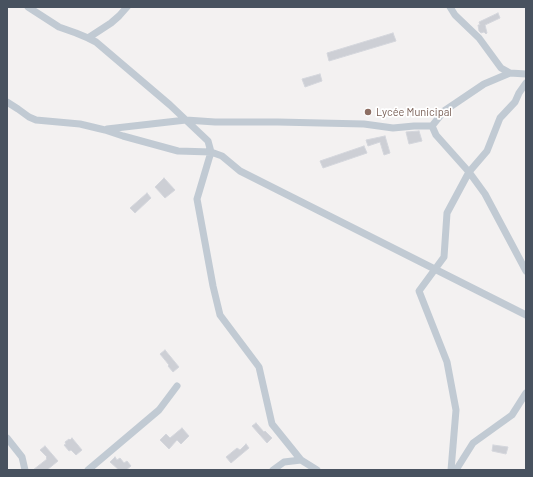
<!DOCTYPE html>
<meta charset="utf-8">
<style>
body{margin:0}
#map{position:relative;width:533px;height:477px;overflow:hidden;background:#f3f1f1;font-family:Barlow,sans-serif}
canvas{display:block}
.frame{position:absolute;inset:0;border:8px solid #48525f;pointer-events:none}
</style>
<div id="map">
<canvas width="533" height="477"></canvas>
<div class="frame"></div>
</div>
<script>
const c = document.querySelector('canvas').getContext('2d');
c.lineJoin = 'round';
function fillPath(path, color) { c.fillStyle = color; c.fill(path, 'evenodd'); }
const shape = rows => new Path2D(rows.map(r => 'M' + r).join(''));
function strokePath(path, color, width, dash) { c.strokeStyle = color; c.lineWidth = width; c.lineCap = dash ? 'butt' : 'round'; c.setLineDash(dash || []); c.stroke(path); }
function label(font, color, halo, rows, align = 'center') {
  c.font = font + ' Barlow,sans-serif'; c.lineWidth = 3.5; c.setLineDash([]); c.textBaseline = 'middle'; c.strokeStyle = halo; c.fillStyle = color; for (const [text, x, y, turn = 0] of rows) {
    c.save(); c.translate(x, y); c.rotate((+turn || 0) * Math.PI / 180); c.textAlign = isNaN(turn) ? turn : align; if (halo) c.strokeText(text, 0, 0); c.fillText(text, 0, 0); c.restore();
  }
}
const building = shape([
 [498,13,500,18,485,25,487,33,486,34,484,32,481,33,479,31,478,25,480,25,479,22,498,13],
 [393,33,396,41,329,61,327,53,393,33],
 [320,74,322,81,305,87,302,79,320,74],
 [419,131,422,141,409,144,406,132,419,131],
 [385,136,390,153,384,155,380,142,368,146,366,140,385,136],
 [364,146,367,153,323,168,320,161,364,146],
 [164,178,175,190,165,198,155,187,164,178],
 [147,193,151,198,135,213,130,208,147,193],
 [165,350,179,367,173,372,168,366,169,365,160,354,165,350],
 [256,423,264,432,265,431,272,438,267,443,252,426,256,423],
 [182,428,189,436,181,444,177,440,169,449,160,440,166,434,170,438,182,428],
 [72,438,82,450,76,455,71,450,69,451,64,445,66,444,65,442,69,439,70,440,72,438],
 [246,444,249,448,231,463,226,457,237,448,240,450,246,444],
 [493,445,508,447,506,454,492,451,493,445],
 [45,446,58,461,47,470,33,470,47,459,46,458,47,457,40,450,45,446],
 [115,457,117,460,120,458,124,463,127,461,131,466,126,470,119,470,110,462,115,457]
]);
fillPath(building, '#cdcfd5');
strokePath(building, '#d4d6dc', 1);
strokePath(shape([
 [28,7,59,27,76,33,88,38,96,42,170,105,208,141,211,152,197,199,213,286,220,315,259,367,272,424,301,460,317,470],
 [450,7,455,15,479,38,501,68,510,73],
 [88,38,111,23,119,16,127,7],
 [526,74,510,73,484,84,444,111,432,126,436,135,469,172,485,194,526,271],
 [7,102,18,109,29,117,36,120,80,124,105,130,123,136,178,151,211,152,222,156,240,171,526,315],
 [107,129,186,120,215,122,278,122,364,124,393,128,414,126,432,126],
 [7,438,22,457,25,470],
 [88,470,159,410,177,386],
 [273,470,284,462,301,460],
 [451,470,456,410,447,362,419,291,444,257,447,213,469,172,487,151,500,118,515,102,519,93,526,83],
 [456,470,473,443,512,415,526,393]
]), '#c1cad3', 7);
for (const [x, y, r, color] of [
 [368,112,4,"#8d6e63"]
]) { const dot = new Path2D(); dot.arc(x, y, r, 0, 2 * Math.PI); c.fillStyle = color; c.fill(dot); strokePath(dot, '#fff', 1.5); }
label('11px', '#785e54', '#fff', [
 ["Lycée Municipal",376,112]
], 'left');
</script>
